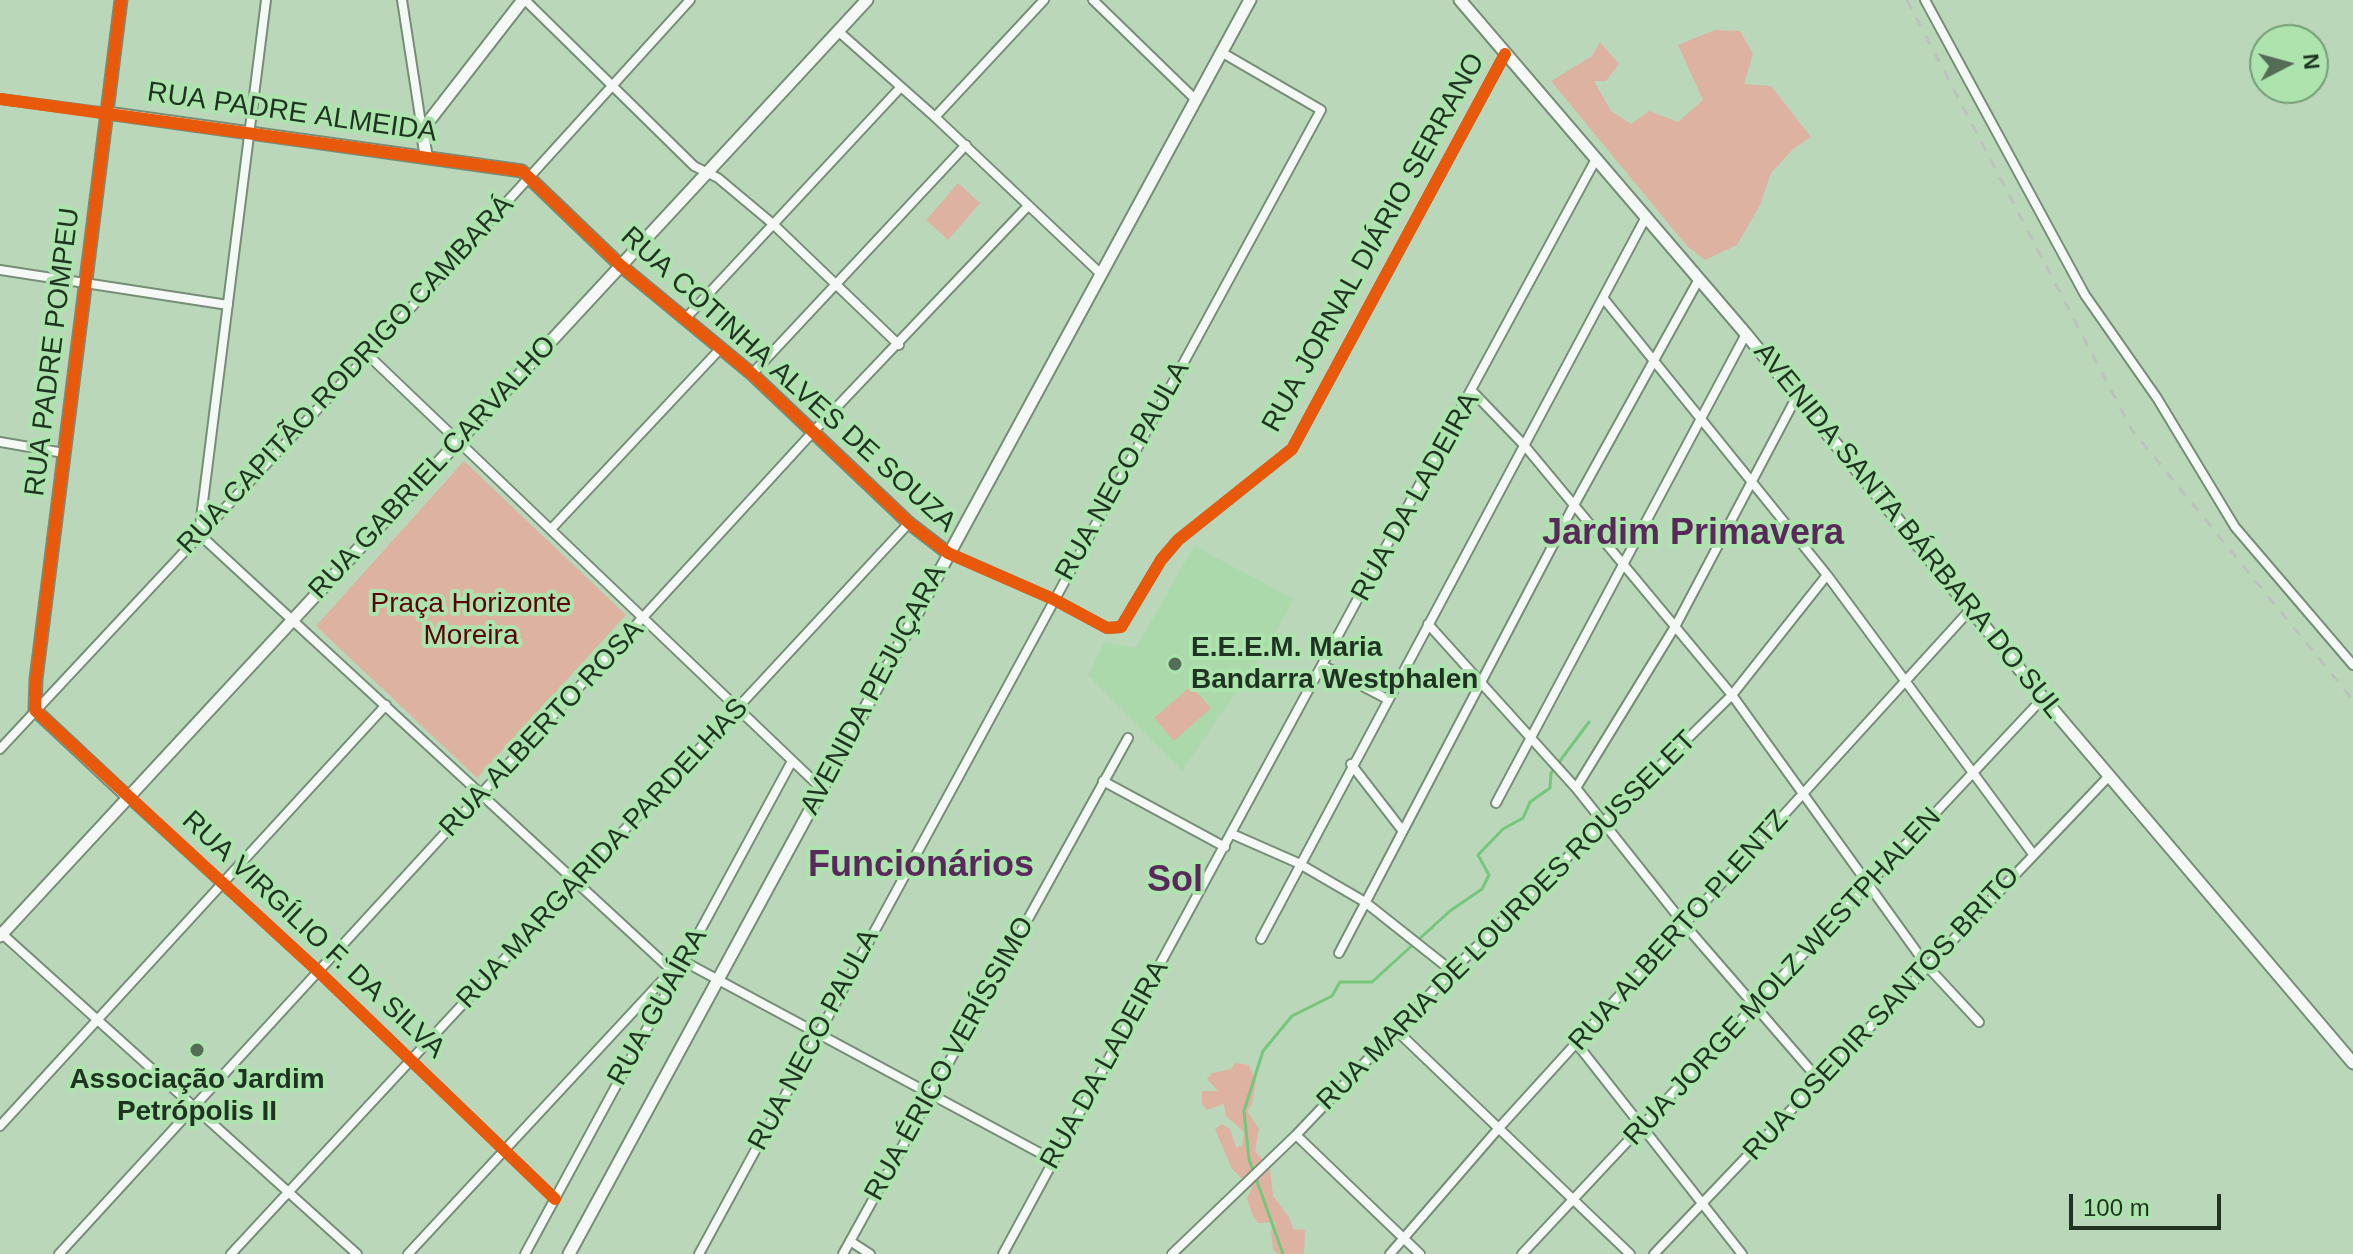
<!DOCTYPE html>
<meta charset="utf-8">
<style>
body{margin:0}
#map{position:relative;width:2353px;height:1254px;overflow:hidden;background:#bad7ba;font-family:Helvetica,sans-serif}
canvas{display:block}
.north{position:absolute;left:2249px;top:24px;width:80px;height:80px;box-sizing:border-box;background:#ade4ae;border:2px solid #749e75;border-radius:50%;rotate:84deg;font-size:22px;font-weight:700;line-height:32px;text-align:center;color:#1f3420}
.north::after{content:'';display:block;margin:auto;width:28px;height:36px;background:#556d56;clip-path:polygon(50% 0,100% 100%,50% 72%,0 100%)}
.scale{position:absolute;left:2069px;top:1194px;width:152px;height:36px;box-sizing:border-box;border:4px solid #1f3420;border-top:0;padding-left:10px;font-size:24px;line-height:28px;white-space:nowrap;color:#1f3420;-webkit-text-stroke:6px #ade4ae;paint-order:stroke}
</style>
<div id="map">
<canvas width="2353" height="1254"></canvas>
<div class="north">N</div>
<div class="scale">100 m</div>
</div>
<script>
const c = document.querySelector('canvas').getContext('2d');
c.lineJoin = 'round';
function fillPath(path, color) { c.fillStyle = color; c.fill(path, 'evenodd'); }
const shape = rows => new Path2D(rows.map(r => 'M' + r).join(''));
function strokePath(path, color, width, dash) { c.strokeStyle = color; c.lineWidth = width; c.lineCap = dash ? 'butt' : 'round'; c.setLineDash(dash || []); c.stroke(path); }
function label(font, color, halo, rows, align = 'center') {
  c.font = font + ' Helvetica,sans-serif'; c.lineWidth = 8; c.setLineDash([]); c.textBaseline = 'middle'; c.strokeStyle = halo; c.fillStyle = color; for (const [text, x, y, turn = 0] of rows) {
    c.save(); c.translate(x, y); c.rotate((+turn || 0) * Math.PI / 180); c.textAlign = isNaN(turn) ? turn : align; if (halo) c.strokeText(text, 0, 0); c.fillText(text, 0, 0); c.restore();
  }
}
fillPath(shape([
 [1194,546,1294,599,1264,652,1182,771,1088,675,1105,642,1136,648]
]), '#abd9ab');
fillPath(shape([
 [1715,30,1740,31,1753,54,1744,84,1771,86,1811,137,1793,149,1771,173,1760,205,1737,245,1705,260,1687,246,1551,81,1592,56,1600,42,1619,64,1606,81,1594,81,1611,111,1631,124,1649,111,1678,122,1703,100,1678,45],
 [958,183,980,203,948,240,926,220],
 [464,461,626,615,477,778,316,626],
 [1191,686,1211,708,1174,741,1154,718],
 [1235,1063,1249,1065,1256,1081,1252,1104,1247,1111,1259,1129,1255,1151,1270,1169,1273,1196,1289,1217,1293,1229,1305,1230,1304,1254,1278,1254,1273,1250,1271,1230,1276,1222,1258,1223,1253,1216,1247,1198,1252,1188,1232,1169,1215,1129,1222,1124,1230,1129,1236,1147,1242,1146,1244,1132,1226,1116,1224,1104,1207,1110,1202,1104,1202,1091,1218,1091,1207,1079,1212,1073,1231,1069]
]), '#deb2a1');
strokePath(shape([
 [1283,1254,1249,1159,1244,1111,1263,1051,1292,1016,1332,996,1340,982,1372,982,1450,911,1482,889,1489,875,1478,855,1503,829,1523,818,1530,802,1550,788,1551,773,1589,722]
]), '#75c87b', 3);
const street = shape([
 [266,0,199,534,678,976],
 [402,0,422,130],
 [525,0,694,166,718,178,773,224,899,345],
 [1093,0,1196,100],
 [1925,0,2085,295,2157,398,2235,527,2353,665],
 [838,31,935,117,1102,275],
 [0,99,107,113],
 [935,117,1044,0],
 [0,270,228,305],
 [1604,299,1827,575,2033,854],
 [685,319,900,88],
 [368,355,821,788],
 [752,374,966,145],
 [1473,392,1524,445,1732,695,1927,966,1979,1022],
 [0,442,64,453],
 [552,528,721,348],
 [948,553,1053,599,1107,628,1121,627,1161,560,1178,540,1292,449,1505,54],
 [1428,624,1576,788,1684,924,1819,1080],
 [1324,666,1387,699],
 [0,749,368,355,690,0],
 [1351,764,1402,830],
 [1103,781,1225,847],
 [1576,788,1676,625,1797,396],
 [130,799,319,972,555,1199],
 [1496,803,1746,334],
 [1232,834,1298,863,1365,902,1452,971],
 [0,932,357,1254],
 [1261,939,1646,217],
 [1339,953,1574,505,1699,279],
 [685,962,1053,1160],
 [1396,1030,1630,1254],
 [1577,1044,1742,1254],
 [0,1126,386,705],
 [1296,1135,1420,1254],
 [850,1241,870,1254],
 [59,1254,812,433,1028,206],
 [231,1254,909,523],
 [408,1254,670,972],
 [525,1254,792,761],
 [699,1254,1321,110,1221,52],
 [843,1254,1128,738],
 [1003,1254,1596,159],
 [1172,1254,1296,1135,1452,971,1732,695,1827,575],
 [1390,1254,1498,1129,1970,610],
 [1522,1254,2043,698],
 [1654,1254,2110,775]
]);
const secondary = shape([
 [121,0,36,679,35,710,130,799],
 [1460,0,1746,334,2043,698,2353,1063],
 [107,113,522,171,620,265,752,374,909,523,948,553],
 [426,155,422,130,523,0],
 [0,936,867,0],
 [569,1254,1250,0]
]);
strokePath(street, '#768d77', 12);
strokePath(secondary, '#768d77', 15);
strokePath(street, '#f5f9f5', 8);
strokePath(secondary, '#f5f9f5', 11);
strokePath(shape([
 [1907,0,2132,430,2353,700]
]), '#bbc3bc', 3, [10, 10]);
strokePath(shape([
 [121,0,36,679,35,710,319,972,555,1199],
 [0,99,522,171,620,265,752,374,909,523,948,553,1053,599,1107,628,1121,627,1161,560,1178,540,1292,449,1505,54]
]), '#e8590c', 12);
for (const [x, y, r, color] of [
 [1175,664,8,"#556d56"],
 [197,1050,8,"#556d56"]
]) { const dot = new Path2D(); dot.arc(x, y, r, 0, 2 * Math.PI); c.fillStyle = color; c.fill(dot); strokePath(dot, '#ade4ae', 3); }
label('28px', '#1f3420', '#ade4ae', [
 ["RUA PADRE ALMEIDA",292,113,8],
 ["RUA JORNAL DIÁRIO SERRANO",1374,243,-61],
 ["RUA PADRE POMPEU",53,352,-83],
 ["RUA CAPITÃO RODRIGO CAMBARÁ",346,375,-47],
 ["RUA COTINHA ALVES DE SOUZA",788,380,42],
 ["RUA GABRIEL CARVALHO",433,468,-47],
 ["RUA NECO PAULA",1123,471,-61],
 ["RUA DA LADEIRA",1416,497,-61],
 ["AVENIDA SANTA BÁRBARA DO SUL",1908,531,51],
 ["AVENIDA PEJUÇARA",874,690,-62],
 ["RUA ALBERTO ROSA",542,729,-47],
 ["RUA MARGARIDA PARDELHAS",603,854,-47],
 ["RUA MARIA DE LOURDES ROUSSELET",1507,921,-45],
 ["RUA ALBERTO PLENTZ",1679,931,-48],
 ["RUA VIRGÍLIO F. DA SILVA",313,935,43],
 ["RUA JORGE MOLZ WESTPHALEN",1783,977,-47],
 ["RUA GUAÍRA",658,1007,-61],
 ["RUA OSEDIR SANTOS BRITO",1882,1014,-47],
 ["RUA NECO PAULA",814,1040,-62],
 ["RUA ÉRICO VERÍSSIMO",950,1059,-61],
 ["RUA DA LADEIRA",1105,1065,-61]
]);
label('28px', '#5b030a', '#ade4ae', [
 ["Praça Horizonte",471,604],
 ["Moreira",471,636]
]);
label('bold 28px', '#1f3420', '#ade4ae', [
 ["E.E.E.M. Maria",1191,648],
 ["Bandarra Westphalen",1191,680],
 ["Associação Jardim",197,1080,"center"],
 ["Petrópolis II",197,1112,"center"]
], 'left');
label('bold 36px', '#59295b', '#ade4ae', [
 ["Jardim Primavera",1693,534],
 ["Funcionários",921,866],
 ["Sol",1175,881]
]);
</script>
